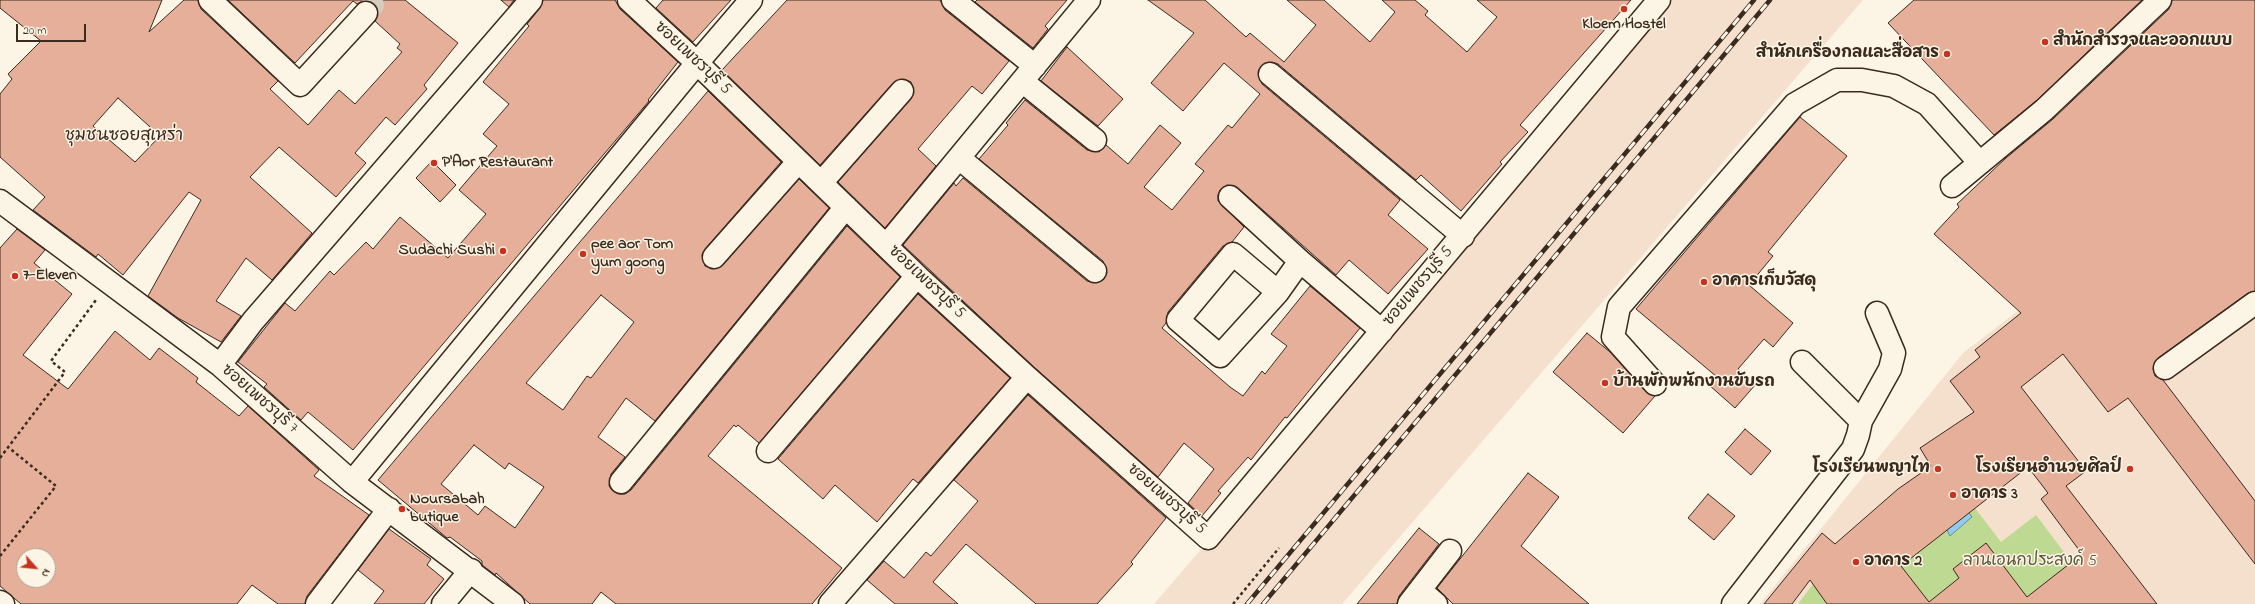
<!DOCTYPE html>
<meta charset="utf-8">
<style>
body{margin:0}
#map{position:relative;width:2255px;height:604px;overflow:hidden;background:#fcf5e5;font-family:"Indie Flower",sans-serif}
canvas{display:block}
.north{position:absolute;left:16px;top:548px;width:40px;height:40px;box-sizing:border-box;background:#fcf5e5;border:1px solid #afa495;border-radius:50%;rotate:117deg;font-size:11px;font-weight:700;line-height:16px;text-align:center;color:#3b2a1e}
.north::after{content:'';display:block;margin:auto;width:14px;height:18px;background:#c8321e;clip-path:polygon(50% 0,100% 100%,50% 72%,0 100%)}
.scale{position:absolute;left:16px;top:24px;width:70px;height:18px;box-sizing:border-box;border:2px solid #3b2a1e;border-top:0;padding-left:5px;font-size:12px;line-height:14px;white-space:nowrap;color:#3b2a1e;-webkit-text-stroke:3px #fcf5e5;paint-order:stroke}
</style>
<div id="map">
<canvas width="2255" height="604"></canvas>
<div class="north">N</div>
<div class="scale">20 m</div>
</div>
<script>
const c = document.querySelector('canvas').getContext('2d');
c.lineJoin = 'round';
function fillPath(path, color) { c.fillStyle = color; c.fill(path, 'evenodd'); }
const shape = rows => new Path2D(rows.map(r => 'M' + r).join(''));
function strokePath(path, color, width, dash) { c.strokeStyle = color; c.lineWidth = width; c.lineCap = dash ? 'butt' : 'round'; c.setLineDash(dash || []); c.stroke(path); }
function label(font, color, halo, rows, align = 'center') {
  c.font = font + ' "Indie Flower","Playpen Sans Thai",sans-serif'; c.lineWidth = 3; c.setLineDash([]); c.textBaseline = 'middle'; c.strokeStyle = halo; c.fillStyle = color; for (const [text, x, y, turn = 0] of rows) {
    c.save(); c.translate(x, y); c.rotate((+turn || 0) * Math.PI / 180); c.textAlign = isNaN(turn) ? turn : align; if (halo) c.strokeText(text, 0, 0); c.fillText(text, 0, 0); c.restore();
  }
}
fillPath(shape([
 [1673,0,1863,0,1342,604,1154,604],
 [2255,185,2255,604,2105,604,2069,557,2019,599,2022,604,1760,604,1963,353,2028,303]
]), '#f5e0ce');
fillPath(shape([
 [1961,490,2001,542,2036,515,2076,568,2030,604,1920,604,1881,553],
 [1813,584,1827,604,1798,604]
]), '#beda92');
const water = shape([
 [1961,502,1972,517,1950,536,1947,530,1961,502]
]);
fillPath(water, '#8fccef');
strokePath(water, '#6d8b9b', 1);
const building = shape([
 [0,0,162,0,149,32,184,0,198,0,201,9,278,81,270,89,308,125,339,90,355,104,402,52,397,48,400,44,375,21,378,15,378,9,369,1,363,1,357,4,353,1,295,63,228,0,405,0,458,43,424,85,427,89,395,125,386,117,355,153,366,163,336,197,279,147,250,177,312,233,272,280,246,258,216,301,241,316,221,342,178,318,148,296,201,200,189,192,123,275,98,254,96,257,33,210,45,197,0,157,0,94,12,79,8,74,41,41,0,8,0,0],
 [118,98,160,136,135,162,93,126,118,98],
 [501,0,514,0,509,7,501,0],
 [543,0,615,0,620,9,678,62,648,100,649,101,353,450,308,412,301,420,264,387,267,384,238,362,285,303,295,311,330,271,334,275,366,242,373,249,400,217,448,258,486,214,459,190,497,146,483,134,509,104,483,82,529,26,527,24,540,8,543,0],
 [663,0,731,0,693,42,656,8,663,0],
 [787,0,940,0,945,10,1009,61,982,94,972,86,918,149,936,166,885,228,838,182,911,99,914,93,911,82,904,79,893,83,820,165,722,70,787,0],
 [977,0,1067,0,1045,26,1048,29,1033,48,975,2,977,0],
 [1148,0,1205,0,1246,37,1250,33,1284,62,1316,25,1287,0,1324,0,1370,42,1395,12,1382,0,1415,0,1428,11,1425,15,1467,52,1497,17,1477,0,1631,0,1520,125,1528,132,1500,162,1502,164,1461,211,1421,175,1416,180,1278,64,1272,62,1261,66,1258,72,1262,84,1400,200,1388,215,1428,249,1388,294,1349,260,1336,275,1238,188,1227,185,1221,189,1218,195,1218,201,1244,227,1232,242,1223,246,1168,312,1166,323,1162,328,1230,387,1243,396,1262,371,1265,374,1287,346,1271,334,1310,286,1360,328,1287,418,1285,417,1251,460,1248,457,1218,491,1221,493,1202,516,1188,503,1214,469,1184,443,1158,477,1035,368,903,245,954,183,956,186,963,178,1087,281,1093,283,1104,279,1107,273,1103,261,979,159,1008,125,1006,123,1025,100,1087,150,1099,152,1106,145,1128,164,1160,125,1181,143,1144,187,1172,210,1204,171,1195,164,1228,125,1232,128,1260,94,1224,63,1183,111,1151,83,1194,33,1148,0],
 [1914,0,2142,0,2036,101,1994,135,1888,23,1914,0],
 [2172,0,2255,0,2255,291,2248,293,2158,358,2153,369,2155,376,2163,380,2255,501,2255,564,2128,398,2108,412,2063,354,2021,387,2086,471,2066,486,2157,604,1827,604,1810,580,1792,604,1764,604,1822,533,1835,544,1898,489,1931,466,1920,448,1974,412,1950,381,1980,357,1975,350,2021,313,1934,234,1959,207,1957,204,2006,158,2053,119,2169,9,2172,0],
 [2028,467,2048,493,2041,499,2082,554,2027,597,1986,543,1953,569,1959,578,1929,602,1901,566,2028,467],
 [1067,47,1123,99,1098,126,1041,81,1067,47],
 [708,91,781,162,705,249,702,255,705,266,712,269,723,265,799,179,829,208,655,421,626,398,598,437,625,457,611,474,609,486,613,491,619,494,625,494,631,490,847,226,900,277,759,443,738,425,736,427,734,425,708,456,842,568,812,604,616,604,601,592,592,604,530,604,496,573,495,575,482,565,482,561,450,537,447,538,378,480,708,91],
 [601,295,634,322,591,378,587,376,563,410,526,383,601,295],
 [474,445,505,469,509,463,544,487,515,528,485,506,478,515,441,484,474,445],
 [1800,117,1847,156,1768,252,1773,256,1749,285,1793,323,1773,347,1764,339,1738,369,1756,384,1735,408,1709,385,1717,377,1636,309,1800,117],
 [432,161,456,185,440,202,416,178,432,161],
 [17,229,45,250,34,263,72,294,23,355,68,389,115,331,150,360,159,348,198,378,196,382,239,416,248,406,319,470,314,476,369,515,307,596,305,604,278,604,252,585,237,604,21,604,0,586,0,248,17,229],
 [24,556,48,556,48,580,24,580,24,556],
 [918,294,1010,378,918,483,913,479,877,522,835,485,823,499,778,459,918,294],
 [1587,333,1610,352,1646,392,1655,396,1623,433,1553,372,1587,333],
 [1028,395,1166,518,1131,562,1133,564,1097,604,1036,604,966,544,933,582,958,604,895,604,867,580,884,561,904,578,926,552,931,556,978,501,954,480,1028,395],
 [1745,429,1771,451,1751,475,1725,452,1745,429],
 [1528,473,1559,497,1521,546,1589,604,1453,604,1437,588,1528,473],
 [1708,494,1735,516,1714,540,1688,518,1708,494],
 [1419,528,1439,544,1399,596,1397,604,1357,604,1419,528],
 [389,529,431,559,427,565,444,579,424,604,374,604,384,591,358,570,389,529]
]);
fillPath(building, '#e5af9a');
strokePath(building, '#3b2a1e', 1);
strokePath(shape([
 [366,13,373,5,368,0]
]), '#d5ccbd', 22, [22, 11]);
const minor = shape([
 [210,0,300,85,366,13],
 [629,0,697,63,917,276,1027,377,1208,538,1659,0],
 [953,0,1035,66],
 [1270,74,1463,236],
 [1022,81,1095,140],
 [959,158,1095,271],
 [821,183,902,91],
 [1952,186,2044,110,2160,0],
 [1230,197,1300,261],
 [0,201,220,365,352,482,513,604],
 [886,246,1089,0],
 [714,257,798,162],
 [1278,292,1233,254,1178,320,1220,356,1278,292,1300,261,1382,331],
 [220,365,253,321,531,0],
 [2165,368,2255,303],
 [1655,384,1613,337,1619,307,1795,104,1837,80,1862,80,1894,86,1927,104,1979,162],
 [1861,421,1890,369,1894,353,1877,313],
 [768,451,917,276],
 [352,482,697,63,751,0],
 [621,482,846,207],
 [1420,590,1436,604],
 [0,602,3,604],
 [317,604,389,509],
 [443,604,471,570],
 [830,604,1027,377],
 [1409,604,1450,551],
 [1733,604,1853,449,1858,435,1861,421,1802,362]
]);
strokePath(minor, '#3b2a1e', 25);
strokePath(shape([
 [0,458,65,372,51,361,96,300],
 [0,556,56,486,8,447],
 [1233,604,1279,548]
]), '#3b2a1e', 2.5, [3, 3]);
strokePath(minor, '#fcf5e5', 22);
const rail = shape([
 [1247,604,1754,0],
 [1263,604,1770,0]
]);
strokePath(rail, '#3b2a1e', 4.5);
strokePath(rail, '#fcf5e5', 3, [9]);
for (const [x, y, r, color] of [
 [1624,9,4,"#c8321e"],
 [2045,42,4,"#c8321e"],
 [1947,54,4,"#c8321e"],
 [434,163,4,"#c8321e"],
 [503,251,4,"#c8321e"],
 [583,254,4,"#c8321e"],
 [15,276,4,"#c8321e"],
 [1704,282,4,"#c8321e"],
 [1605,383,4,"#c8321e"],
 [1938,469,4,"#c8321e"],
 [2130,469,4,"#c8321e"],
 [1953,495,4,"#c8321e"],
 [402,509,4,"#c8321e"],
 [1856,562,4,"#c8321e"]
]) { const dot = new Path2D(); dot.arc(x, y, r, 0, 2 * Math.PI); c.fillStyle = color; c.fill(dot); strokePath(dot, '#fcf5e5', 1.5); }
label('bold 16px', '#3b2a1e', '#fcf5e5', [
 ["Kloem Hostel",1624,25,"center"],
 ["สำนักสำรวจและออกแบบ",2053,42],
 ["สำนักเครื่องกลและสื่อสาร",1939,54,"right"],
 ["P'Aor Restaurant",442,163],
 ["pee aor Tom",591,245],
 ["yum goong",591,263],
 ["Sudachi Sushi",495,251,"right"],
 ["7-Eleven",23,276],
 ["อาคารเก็บวัสดุ",1712,282],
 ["บ้านพักพนักงานขับรถ",1613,383],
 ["โรงเรียนพญาไท",1930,469,"right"],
 ["โรงเรียนอำนวยศิลป์",2122,469,"right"],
 ["อาคาร 3",1961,495],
 ["Noursabah",410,500],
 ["butique",410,518],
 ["อาคาร 2",1864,562]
], 'left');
label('16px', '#3b2a1e', '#fcf5e5', [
 ["ซอยเพชรบุรี 5",692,59,43],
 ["ซอยเพชรบุรี 5",926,283,43],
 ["ซอยเพชรบุรี 5",1419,287,-50],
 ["ซอยเพชรบุรี 7",259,400,41],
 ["ซอยเพชรบุรี 5",1166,500,41]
]);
label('16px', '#5c563b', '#fcf5e5', [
 ["ลานเอนกประสงค์ 5",2030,562]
]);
label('17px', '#3b2a1e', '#fcf5e5', [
 ["ชุมชนซอยสุเหร่า",124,137]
]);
</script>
